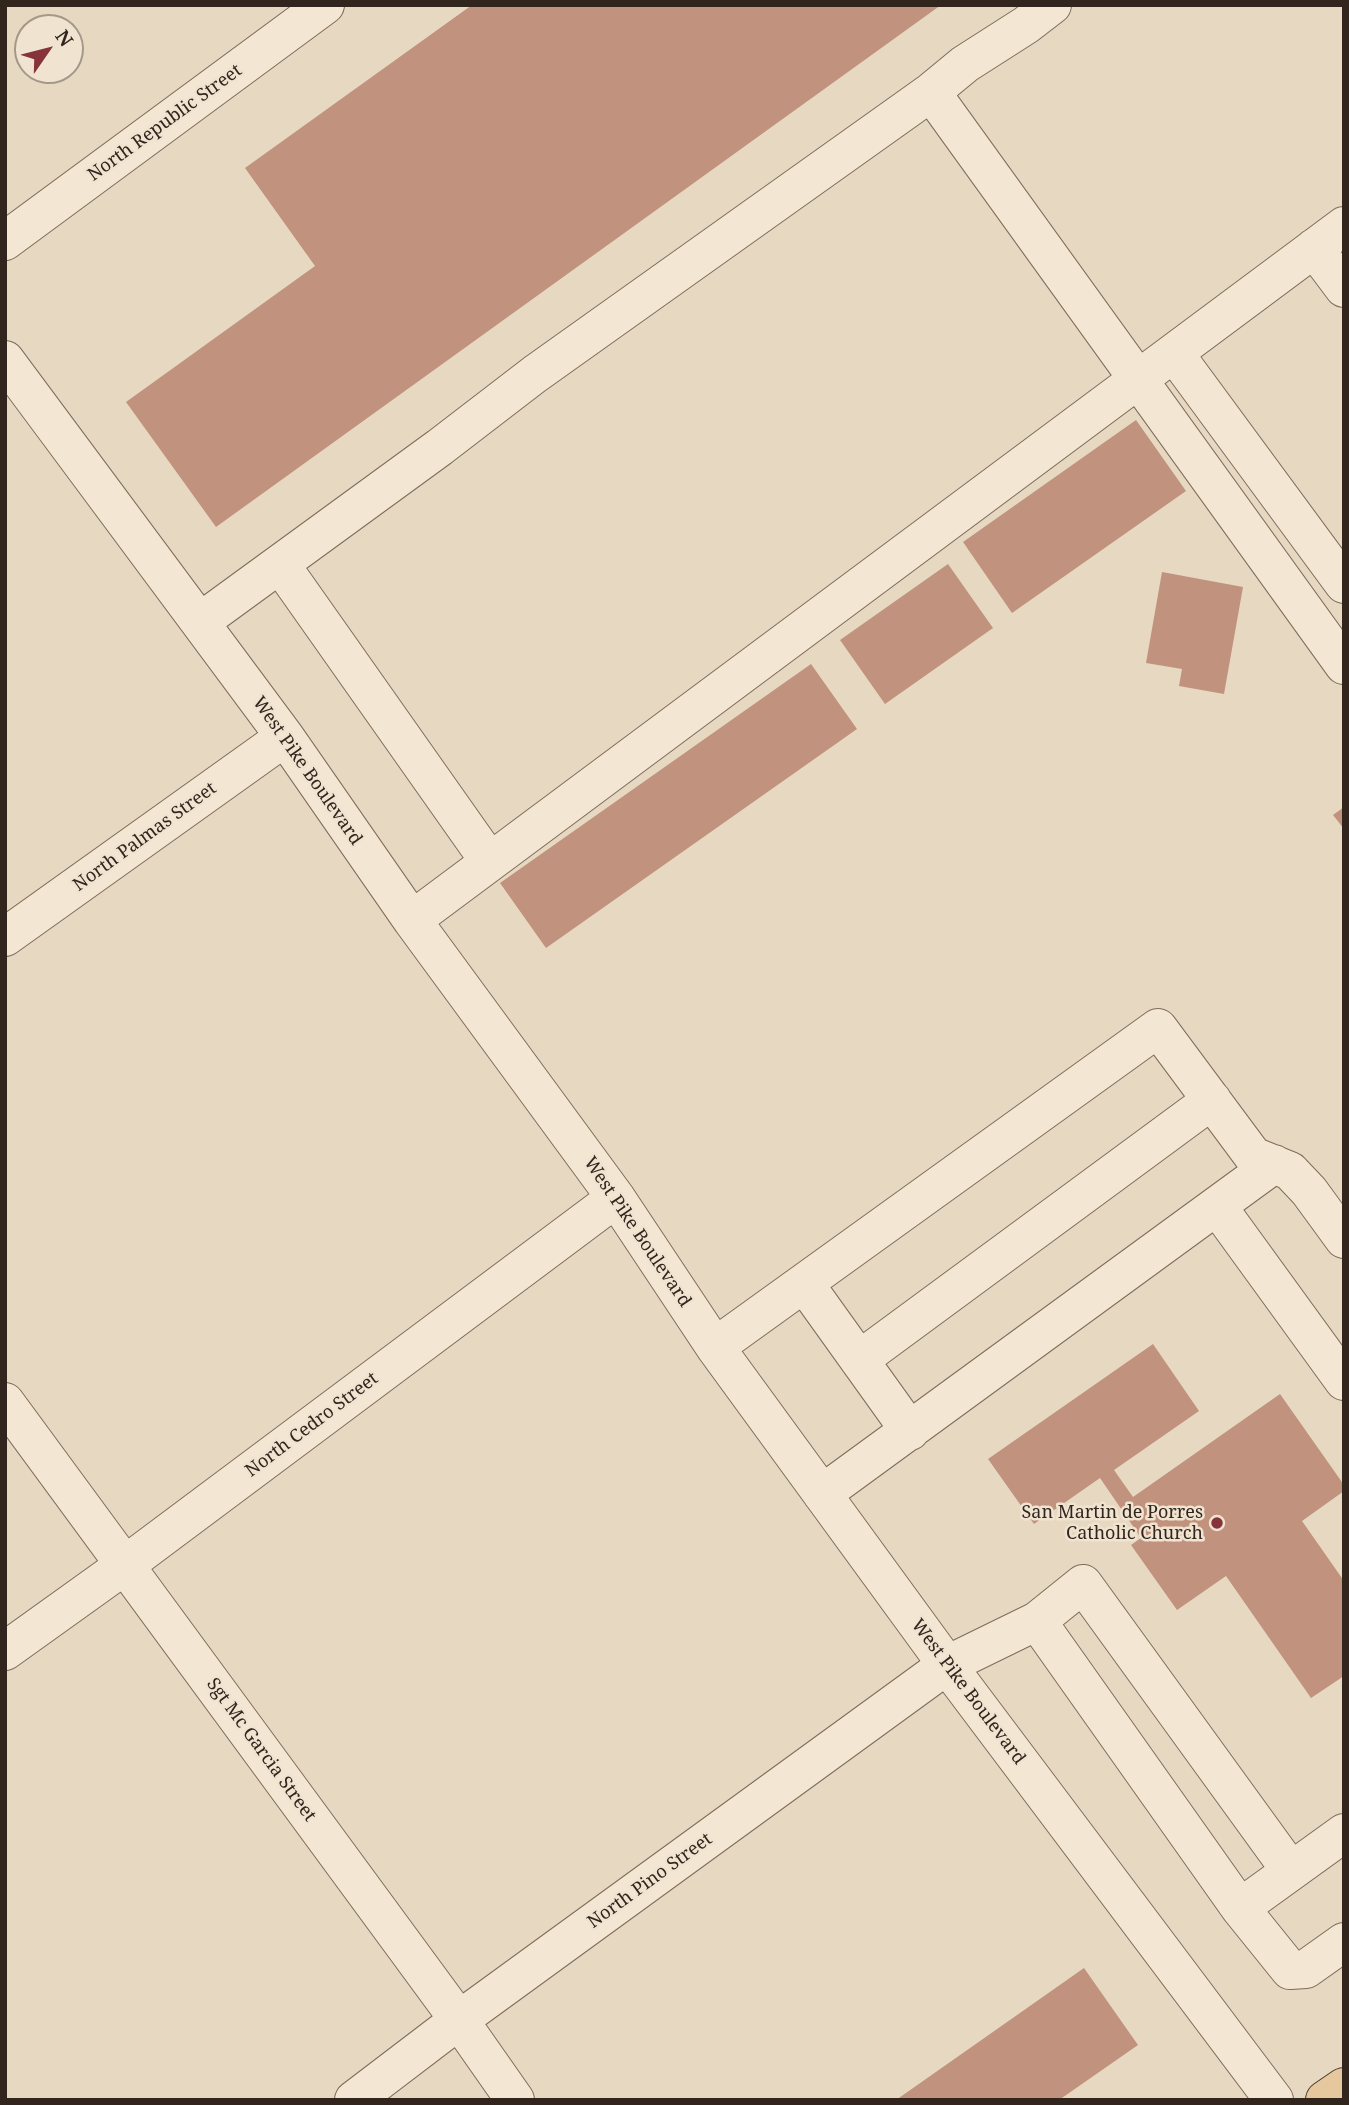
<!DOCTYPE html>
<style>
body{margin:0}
#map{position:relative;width:1349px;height:2105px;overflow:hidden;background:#e7d8c2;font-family:"Noto Serif",serif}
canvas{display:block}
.frame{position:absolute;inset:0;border:7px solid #31251e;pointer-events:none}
.north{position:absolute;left:14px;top:14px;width:70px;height:70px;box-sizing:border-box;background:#f0e4d1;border:2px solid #a49889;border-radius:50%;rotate:55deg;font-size:19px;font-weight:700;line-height:28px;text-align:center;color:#31251e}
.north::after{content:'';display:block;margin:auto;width:24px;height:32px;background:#86333c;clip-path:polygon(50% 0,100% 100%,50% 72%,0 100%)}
</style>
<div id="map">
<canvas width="1349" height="2105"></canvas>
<div class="frame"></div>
<div class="north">N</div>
</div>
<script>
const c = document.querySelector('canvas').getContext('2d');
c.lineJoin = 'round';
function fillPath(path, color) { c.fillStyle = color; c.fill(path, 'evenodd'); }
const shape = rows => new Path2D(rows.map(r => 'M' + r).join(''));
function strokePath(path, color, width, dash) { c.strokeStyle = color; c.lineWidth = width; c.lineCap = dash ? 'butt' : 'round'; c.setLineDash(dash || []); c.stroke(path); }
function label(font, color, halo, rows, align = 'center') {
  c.font = font + ' "Noto Serif",serif'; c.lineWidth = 5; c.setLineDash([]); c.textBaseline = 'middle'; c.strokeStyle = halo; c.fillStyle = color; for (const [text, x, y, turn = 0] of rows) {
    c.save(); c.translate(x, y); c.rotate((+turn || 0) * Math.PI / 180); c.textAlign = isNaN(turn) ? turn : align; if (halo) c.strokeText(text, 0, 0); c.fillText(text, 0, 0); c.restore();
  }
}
fillPath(shape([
 [472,5,941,5,216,527,126,402,315,266,245,168],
 [1136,420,1186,491,1012,613,963,542],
 [948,564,993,628,885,704,840,640],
 [1162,572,1243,587,1224,694,1179,686,1182,669,1146,663],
 [811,664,857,729,546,948,500,883],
 [1344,807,1344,829,1333,815],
 [1153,1344,1199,1411,1114,1470,1133,1497,1280,1394,1344,1485,1344,1491,1302,1521,1344,1581,1344,1676,1311,1698,1226,1576,1177,1610,1131,1545,1141,1538,1100,1478,1034,1524,988,1459],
 [1084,1968,1138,2045,1059,2100,896,2100]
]), '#c1927d');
const minor = shape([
 [931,92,1344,665],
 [5,241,325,5],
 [1314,248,1344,288],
 [1174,353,1344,584],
 [5,360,285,737,412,920,616,1198,715,1347,947,1665,1274,2100],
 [280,564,490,862],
 [200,622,440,447,535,374,931,92,965,64,1026,25,1052,5],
 [412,920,1344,226],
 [5,937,285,737],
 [1217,1206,1344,1381],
 [804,1283,910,1431],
 [715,1347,1158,1028,1253,1156,1290,1171,1309,1191,1344,1239],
 [859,1360,1212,1100],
 [5,1402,459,2020,515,2100],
 [822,1494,1274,1164],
 [1037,1621,1240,1908],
 [5,1651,125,1565,616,1198],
 [1344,1833,1240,1908,1290,1970,1306,1969,1344,1942],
 [354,2100,459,2020,947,1665,1037,1621,1083,1584,1291,1871]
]);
const major = shape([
 [1325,2100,1344,2087]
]);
strokePath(minor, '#7f6b5c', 40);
strokePath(major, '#4d3a2f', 40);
strokePath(minor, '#f3e7d4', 38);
strokePath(major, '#e6c89e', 38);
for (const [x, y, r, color] of [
 [1217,1523,7,"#86333c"]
]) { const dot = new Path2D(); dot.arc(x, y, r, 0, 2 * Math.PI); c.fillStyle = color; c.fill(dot); strokePath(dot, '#f0e4d1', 2.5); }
label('18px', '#31251e', '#f0e4d1', [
 ["North Republic Street",165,123,-36],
 ["West Pike Boulevard",307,771,55],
 ["North Palmas Street",145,837,-36],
 ["West Pike Boulevard",637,1232,56],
 ["North Cedro Street",312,1425,-37],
 ["West Pike Boulevard",968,1692,53],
 ["Sgt Mc Garcia Street",261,1750,54],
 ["North Pino Street",650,1881,-36]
]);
label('18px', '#31251e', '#f0e4d1', [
 ["San Martin de Porres",1203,1513],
 ["Catholic Church",1203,1534]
], 'right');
</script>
